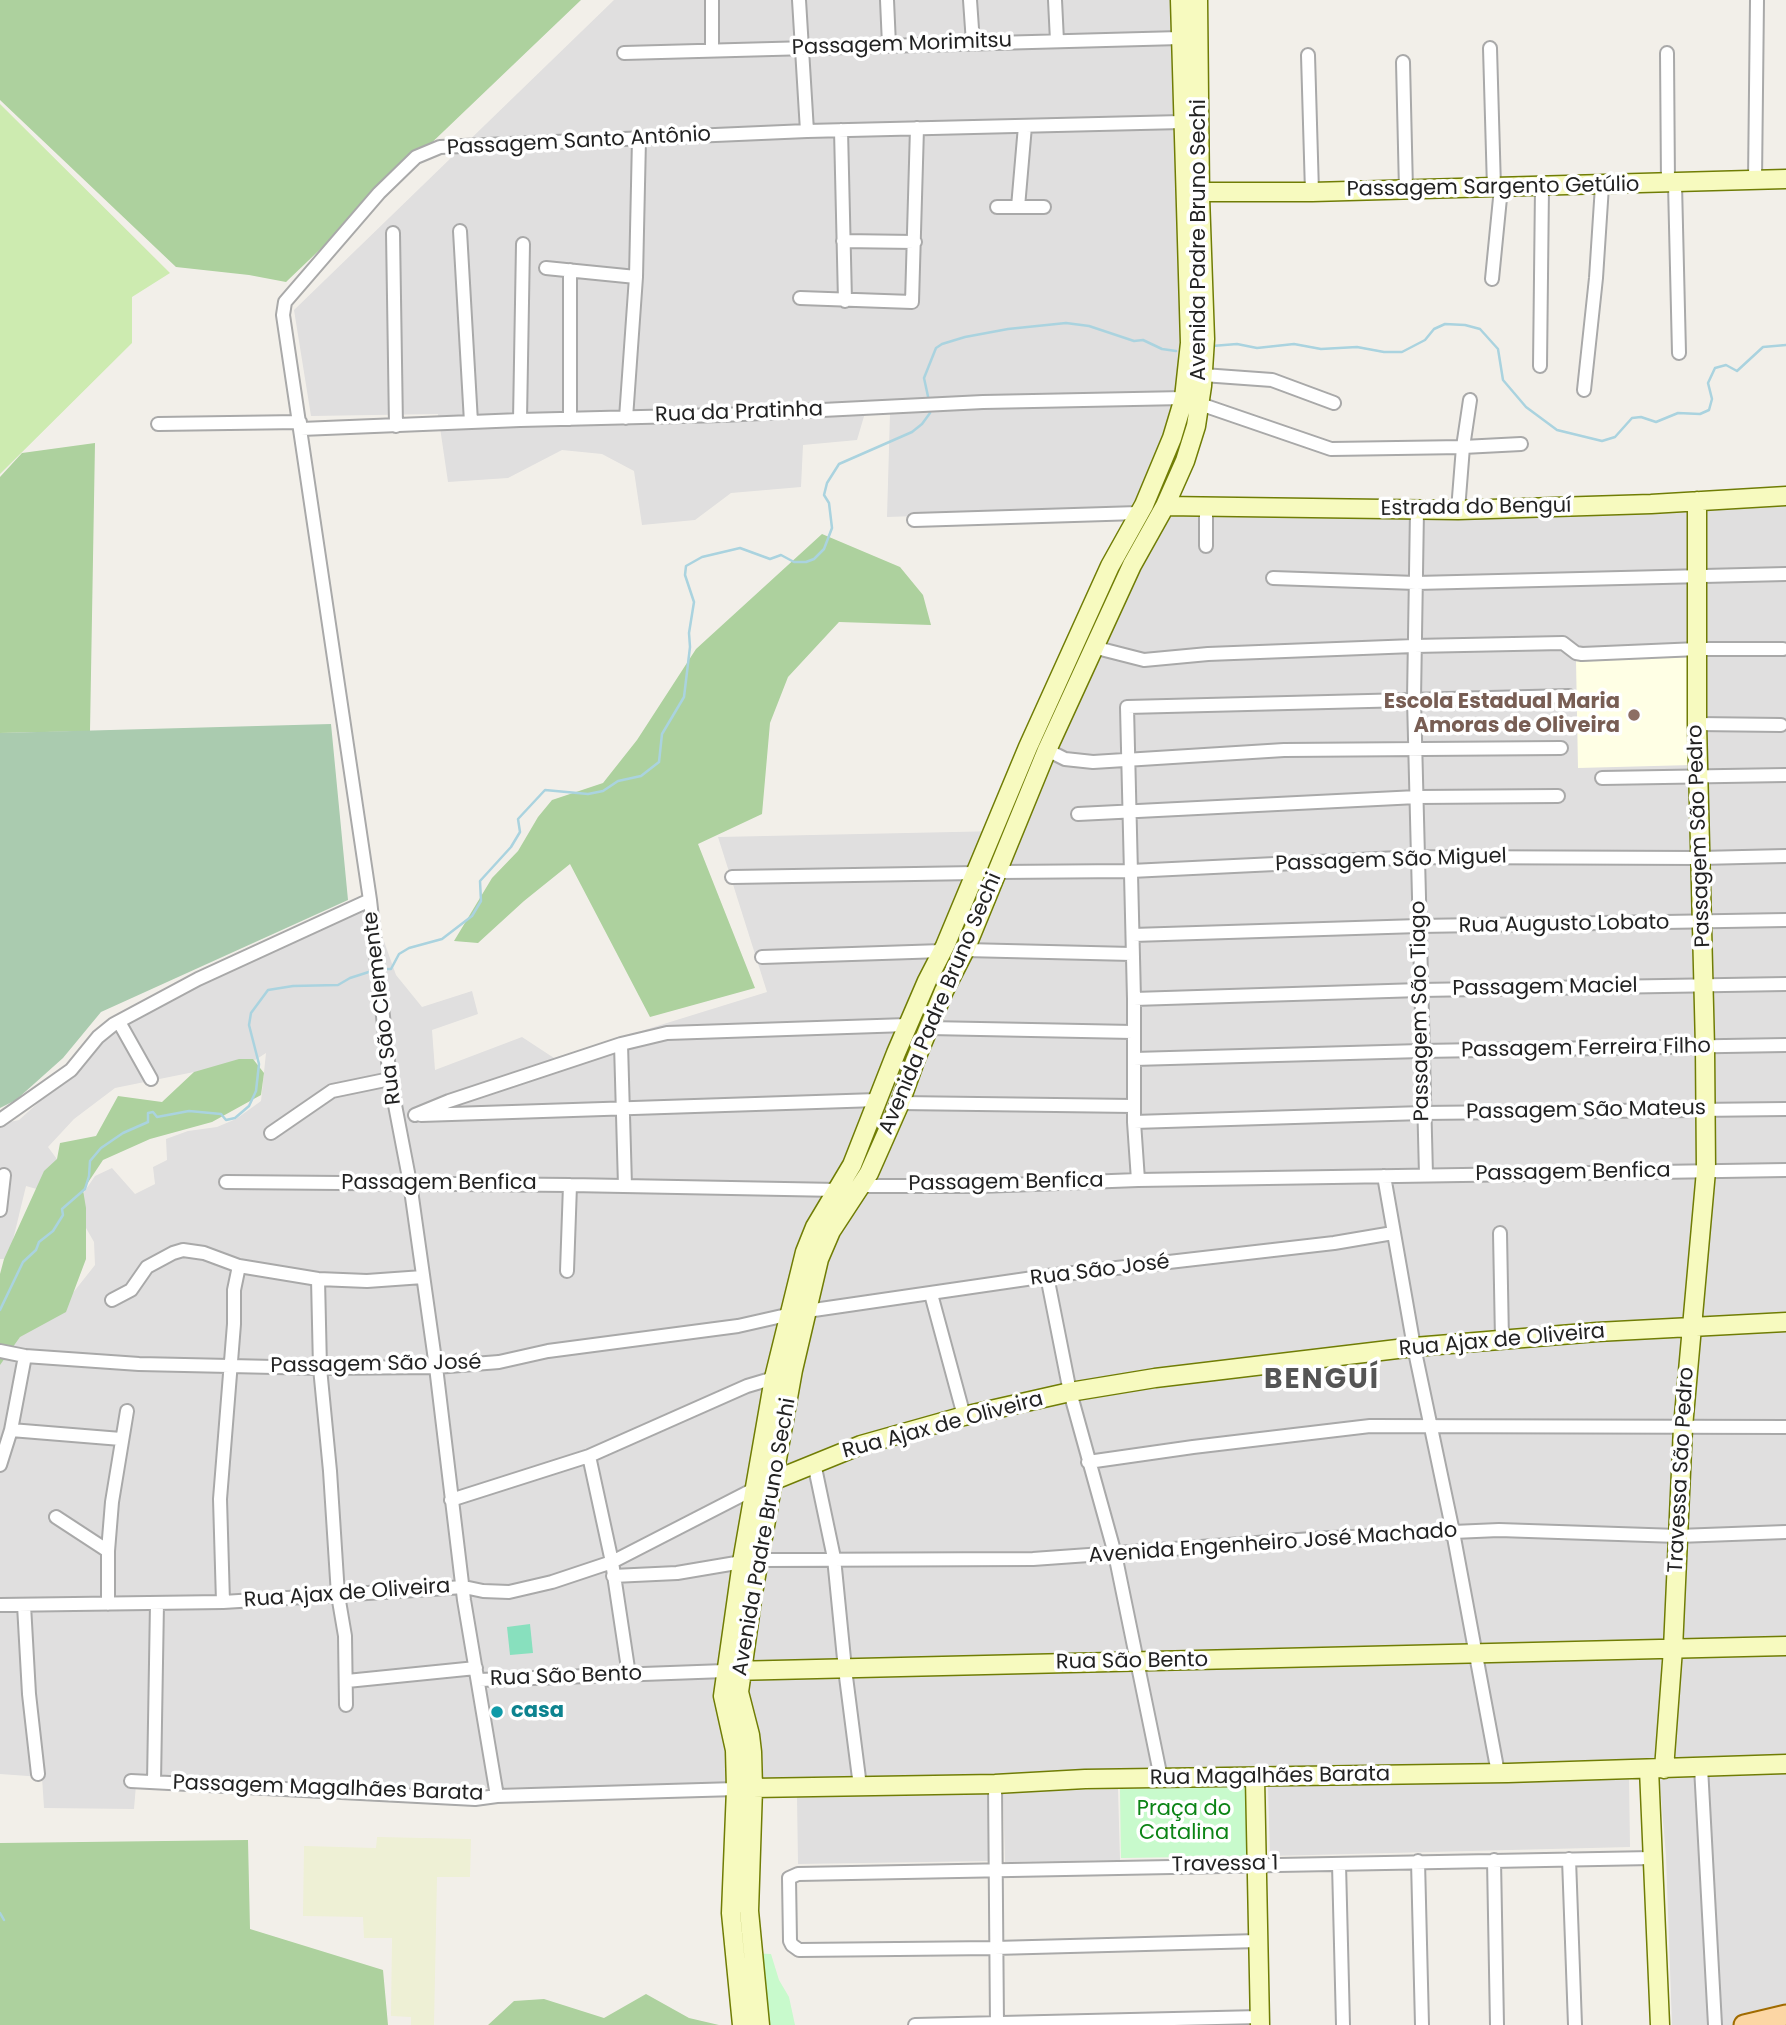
<!DOCTYPE html>
<meta charset="utf-8">
<style>
body{margin:0}
canvas{display:block;background:#f2efe9}
</style>
<canvas width="1786" height="2025"></canvas>
<script>
const c = document.querySelector('canvas').getContext('2d');
c.lineJoin = 'round';
function fillPath(path, color) { c.fillStyle = color; c.fill(path, 'evenodd'); }
const shape = rows => new Path2D(rows.map(r => 'M' + r).join(''));
function strokePath(path, color, width, dash) { c.strokeStyle = color; c.lineWidth = width; c.lineCap = dash ? 'butt' : 'round'; c.setLineDash(dash || []); c.stroke(path); }
function label(font, color, halo, rows, align = 'center') {
  c.font = font + ' Poppins,sans-serif'; c.lineWidth = 7; c.setLineDash([]); c.textBaseline = 'middle'; c.strokeStyle = halo; c.fillStyle = color; for (const [text, x, y, turn = 0] of rows) {
    c.save(); c.translate(x, y); c.rotate((+turn || 0) * Math.PI / 180); c.textAlign = isNaN(turn) ? turn : align; if (halo) c.strokeText(text, 0, 0); c.fillText(text, 0, 0); c.restore();
  }
}
fillPath(shape([
 [614,0,1181,0,1184,390,1148,508,887,517,890,414,865,413,857,440,803,445,801,487,731,493,695,520,642,525,634,471,602,454,562,450,508,478,448,482,438,414,311,416,294,310],
 [1786,496,1786,2025,1672,2025,1666,1856,1658,1761,498,1788,136,1785,134,1809,44,1808,42,1777,0,1774,0,1343,57,1313,95,1265,94,1242,74,1207,95,1176,112,1168,135,1194,155,1184,153,1167,167,1160,166,1139,188,1131,217,1127,236,1119,261,1101,266,1053,235,1073,194,1072,115,1088,74,1119,48,1147,62,1166,40,1190,26,1186,12,1244,4,1259,0,1259,0,1124,19,1120,79,1066,102,1034,123,1021,370,902,396,975,422,1007,472,991,478,1014,432,1030,435,1070,522,1037,554,1058,767,992,718,837,1001,831,1019,785,1035,762,1130,551,1155,506],
 [1629,1779,1630,1847,1270,1856,1268,1787],
 [1118,1789,1120,1860,1005,1862,1003,1792],
 [988,1793,989,1861,798,1864,797,1796]
]), '#e0dfdf');
fillPath(shape([
 [1690,657,1692,765,1578,768,1576,660]
]), '#ffffe5');
fillPath(shape([
 [377,1837,471,1839,470,1877,437,1877,434,2025,411,2025,411,2017,391,2016,392,1938,364,1938,363,1917,303,1916,304,1846,376,1848]
]), '#eef0d5');
fillPath(shape([
 [0,104,170,273,132,297,132,343,0,474]
]), '#cdebb0');
fillPath(shape([
 [0,0,581,0,286,282,249,275,176,267,0,100],
 [95,443,90,731,0,733,0,477,22,453],
 [822,534,900,567,923,595,931,625,839,622,788,677,770,723,762,814,698,844,755,988,650,1017,570,864,524,901,478,943,454,941,492,878,518,851,538,817,552,800,603,783,637,740,696,649],
 [239,1059,253,1059,264,1073,261,1095,212,1122,150,1139,103,1160,83,1190,86,1208,86,1259,66,1312,20,1337,0,1365,0,1274,4,1259,44,1171,57,1159,60,1143,96,1136,118,1096,162,1102,194,1072],
 [248,1840,250,1929,383,1970,388,2025,0,2025,0,1843],
 [646,1994,689,2018,719,2025,488,2025,514,2001,544,1999,604,2018]
]), '#add19e');
fillPath(shape([
 [331,724,348,900,101,1012,63,1058,16,1100,0,1108,0,733]
]), '#aacbaf');
fillPath(shape([
 [1247,1787,1248,1856,1121,1858,1120,1789],
 [750,1953,771,1954,779,1980,789,1997,795,2025,761,2025]
]), '#c8facc');
fillPath(shape([
 [530,1624,533,1653,510,1655,507,1627]
]), '#88e0be');
strokePath(shape([
 [1212,346,1237,344,1257,348,1294,344,1321,349,1357,347,1384,352,1402,352,1425,340,1434,329,1445,324,1465,325,1480,329,1498,349,1503,380,1526,407,1557,430,1602,441,1615,437,1632,418,1641,417,1656,422,1678,413,1700,414,1709,410,1712,399,1708,383,1715,368,1726,365,1737,371,1763,347,1786,345],
 [929,401,924,378,936,348,942,344,965,337,1008,329,1066,323,1089,326,1134,341,1143,340,1162,349,1176,351],
 [381,969,391,969,399,954,409,948,442,939,472,916,481,901,480,881,511,847,520,832,518,819,545,790,588,794,603,791,618,781,641,776,659,762,662,734,684,697,690,647,689,633,694,602,685,575,686,566,702,557,740,548,770,559,781,555,794,562,806,562,814,559,824,549,832,528,829,503,824,495,827,483,839,464,912,432,922,424,930,413,930,408],
 [0,1310,23,1262,36,1250,39,1242,53,1231,63,1215,62,1209,85,1189,89,1176,90,1161,101,1148,123,1133,148,1122,148,1113,153,1112,157,1117,189,1111,221,1114,226,1120,235,1118,249,1106,256,1091,259,1064,249,1025,251,1013,268,990,293,986,338,985,350,978,375,970],
 [0,1913,4,1920]
]), '#aad3df', 2.5);
const street = shape([
 [712,0,712,50],
 [799,0,807,131],
 [887,0,889,45],
 [970,0,973,43],
 [1055,0,1057,41],
 [1490,48,1494,188],
 [624,53,1180,38],
 [1667,53,1668,184],
 [1308,55,1312,192],
 [1403,62,1406,190],
 [841,130,845,301],
 [1755,181,1757,0],
 [1675,184,1679,353],
 [997,207,1044,207],
 [1018,207,1025,126],
 [460,231,471,422],
 [393,233,396,426],
 [843,241,915,242],
 [546,268,636,277],
 [570,270,570,419],
 [1492,279,1501,188],
 [800,298,912,302,917,128],
 [1540,366,1542,187],
 [1203,375,1272,380,1334,403],
 [1584,390,1596,278,1602,186],
 [1200,404,1331,449,1463,447,1521,444],
 [626,418,636,277,639,139],
 [520,420,523,244],
 [158,424,300,422],
 [301,429,520,420,722,415,983,402,1184,398],
 [1206,507,1206,546],
 [1417,510,1414,699,1426,1175],
 [1458,510,1463,447,1470,400],
 [914,520,1138,513],
 [1273,578,1416,583,1786,574],
 [1093,647,1144,660,1208,654,1414,646,1563,643,1576,653,1582,654,1698,649,1783,649],
 [1697,724,1781,725],
 [1047,750,1065,759,1093,762,1284,750,1561,748],
 [1602,778,1786,775],
 [1078,814,1417,797,1558,796],
 [997,872,1131,871,1419,857,1700,858,1786,856],
 [732,877,976,873],
 [1133,935,1419,926,1786,920],
 [965,950,1132,954],
 [762,957,942,951],
 [1134,999,1420,990,1786,984],
 [119,1022,151,1079],
 [929,1028,1133,1032],
 [621,1044,625,1186],
 [1134,1059,1421,1051,1786,1045],
 [900,1103,1133,1106],
 [415,1115,449,1101,621,1044,667,1033,907,1025],
 [421,1115,877,1100],
 [0,1120,71,1070,98,1037,114,1024,198,979,370,900],
 [1134,1122,1423,1113,1786,1109],
 [271,1133,332,1091,390,1079],
 [1384,1176,1414,1347,1453,1532,1498,1773],
 [1138,1180,1134,1122,1134,999,1127,707,1569,696],
 [226,1182,570,1185,838,1190,862,1186,980,1186,1138,1180,1786,1170],
 [0,1210,4,1175],
 [1500,1233,1502,1340],
 [567,1271,570,1185],
 [1047,1276,1070,1392,1115,1554,1161,1778],
 [318,1279,320,1368,330,1471,338,1595,345,1636,346,1705],
 [931,1294,964,1416],
 [112,1300,131,1290,147,1267,173,1253,183,1250,204,1253,239,1266,318,1279,367,1281,423,1277],
 [807,1311,1047,1276,1334,1243,1393,1233],
 [0,1351,25,1356,139,1364,320,1368,436,1367,499,1362,548,1351,738,1326,791,1314],
 [11,1430,121,1439],
 [589,1456,612,1562,629,1675],
 [1088,1462,1193,1447,1370,1426,1786,1427],
 [814,1463,834,1558,845,1669,860,1786],
 [0,1465,11,1430,25,1356],
 [451,1500,589,1456,747,1386,774,1378],
 [56,1517,108,1551],
 [759,1560,1033,1559,1312,1539,1453,1532,1499,1530,1678,1536,1786,1532],
 [613,1576,677,1573,742,1562],
 [223,1602,220,1499,234,1324,234,1290,239,1266],
 [108,1604,108,1551,112,1502,127,1411],
 [0,1605,223,1602,464,1587,483,1591,509,1592,552,1582,612,1562,754,1489],
 [24,1605,29,1694,38,1774],
 [479,1680,725,1671],
 [347,1681,476,1668],
 [1701,1767,1715,2025],
 [131,1781,475,1799,497,1796,736,1789],
 [154,1782,157,1603],
 [995,1784,997,2025],
 [497,1796,464,1600,436,1367,410,1183,390,1079,370,900,283,315,285,302,379,193,416,157,440,147,807,131,1182,122],
 [1569,1859,1575,2025],
 [1494,1860,1497,2025],
 [1418,1861,1422,2025],
 [1339,1864,1343,2025],
 [1258,1941,995,1948,799,1950,792,1945,790,1941,789,1878,798,1874,1652,1858],
 [915,2025,1260,2017]
]);
const secondary = shape([
 [1200,192,1312,192,1786,179],
 [1165,506,1458,510,1651,504,1786,496],
 [765,1484,861,1445,964,1416,1070,1392,1155,1378,1414,1347,1597,1332,1786,1322],
 [732,1671,1786,1646],
 [1649,1769,1660,2025],
 [1664,1769,1673,1649,1683,1427,1706,1171,1705,1048,1697,724,1697,501],
 [1255,1778,1260,2025],
 [753,1788,995,1784,1085,1779,1508,1773,1786,1764],
 [742,2025,731,1913,736,1789,735,1750,723,1696,742,1562,774,1378,805,1252,815,1227,852,1165,896,1053,927,981,945,946,1028,747,1110,566,1144,505,1172,438,1184,398,1190,343,1180,0],
 [760,2025,749,1911,753,1788,752,1752,750,1735,739,1692,753,1593,793,1370,819,1259,831,1231,869,1173,900,1103,915,1061,944,991,965,950,1047,750,1132,565,1165,506,1185,461,1196,426,1202,386,1205,339,1200,196,1198,0]
]);
const primary = shape([
 [1744,2025,1786,2015]
]);
strokePath(street, '#a9a9a9', 16);
strokePath(secondary, '#707d05', 21);
strokePath(primary, '#a06b00', 23);
strokePath(street, '#fff', 12);
strokePath(secondary, '#f7fabf', 18);
strokePath(primary, '#fcd6a4', 19);
for (const [x, y, r, color] of [
 [1634,715,7,"#8d6e63"],
 [497,1712,7,"#0f9aa8"]
]) { const dot = new Path2D(); dot.arc(x, y, r, 0, 2 * Math.PI); c.fillStyle = color; c.fill(dot); strokePath(dot, '#fff', 2.5); }
label('21px', '#222', '#fff', [
 ["Passagem Morimitsu",902,45,-2],
 ["Passagem Santo Antônio",579,142,-3],
 ["Passagem Sargento Getúlio",1493,188,-1],
 ["Avenida Padre Bruno Sechi",1200,240,-90],
 ["Rua da Pratinha",739,413,-2],
 ["Estrada do Benguí",1476,508,-1],
 ["Passagem São Pedro",1700,836,-92],
 ["Passagem São Miguel",1391,861,-2],
 ["Rua Augusto Lobato",1564,925,-1],
 ["Passagem Maciel",1545,988,-1],
 ["Avenida Padre Bruno Sechi",941,1004,-67],
 ["Rua São Clemente",383,1008,-97],
 ["Passagem São Tiago",1421,1011,-91],
 ["Passagem Ferreira Filho",1586,1049,-1],
 ["Passagem São Mateus",1586,1111,-1],
 ["Passagem Benfica",1573,1173,-1],
 ["Passagem Benfica",1006,1183,-1],
 ["Passagem Benfica",439,1184],
 ["Rua São José",1100,1271,-7],
 ["Rua Ajax de Oliveira",1502,1341,-5],
 ["Passagem São José",376,1365,-1],
 ["Rua Ajax de Oliveira",943,1426,-15],
 ["Travessa São Pedro",1682,1470,-87],
 ["Avenida Padre Bruno Sechi",765,1537,-80],
 ["Avenida Engenheiro José Machado",1273,1544,-4],
 ["Rua Ajax de Oliveira",347,1594,-4],
 ["Rua São Bento",1132,1662,-1],
 ["Rua São Bento",566,1677,-2],
 ["Rua Magalhães Barata",1270,1777,-1],
 ["Passagem Magalhães Barata",328,1789,2],
 ["Travessa 1",1225,1865,-1]
]);
label('bold 21px', '#785e54', '#fff', [
 ["Escola Estadual Maria",1620,703],
 ["Amoras de Oliveira",1620,727]
], 'right');
label('bold 21px', '#0d838f', '#fff', [
 ["casa",511,1712]
], 'left');
label('21px', '#0c8416', '#fff', [
 ["Praça do",1184,1810],
 ["Catalina",1184,1834]
]);
c.letterSpacing = '2px';
label('bold 28px', '#555', '#fff', [
 ["BENGUÍ",1322,1381]
]);
c.letterSpacing = '0px';
</script>
